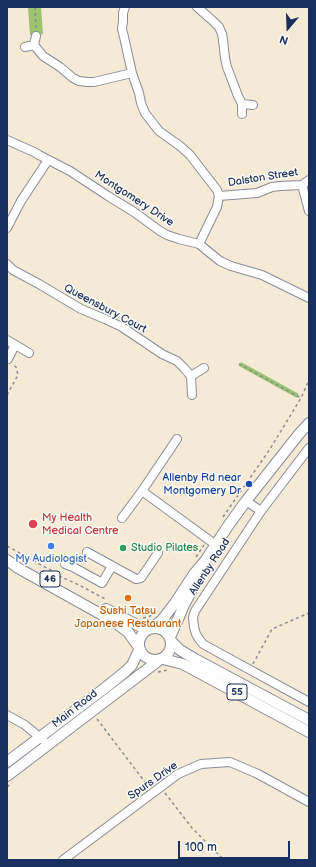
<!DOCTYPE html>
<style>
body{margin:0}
#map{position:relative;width:316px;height:867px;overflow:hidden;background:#f5ead5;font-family:"Balsamiq Sans",sans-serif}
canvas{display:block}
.frame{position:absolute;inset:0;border:8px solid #1b2f5e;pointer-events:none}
.north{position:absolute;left:268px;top:8px;width:40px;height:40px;-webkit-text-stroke:3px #fdfcf7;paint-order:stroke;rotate:199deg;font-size:11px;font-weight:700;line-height:16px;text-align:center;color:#1b2f5e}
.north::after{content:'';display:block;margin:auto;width:14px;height:18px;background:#1b2f5e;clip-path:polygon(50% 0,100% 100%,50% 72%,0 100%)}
.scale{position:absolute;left:178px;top:841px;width:112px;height:18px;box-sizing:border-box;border:2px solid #1b2f5e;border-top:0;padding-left:5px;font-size:12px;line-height:14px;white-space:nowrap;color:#1b2f5e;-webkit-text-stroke:3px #fdfcf7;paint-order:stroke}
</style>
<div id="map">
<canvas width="316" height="867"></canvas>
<div class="frame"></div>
<div class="north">N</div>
<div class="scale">100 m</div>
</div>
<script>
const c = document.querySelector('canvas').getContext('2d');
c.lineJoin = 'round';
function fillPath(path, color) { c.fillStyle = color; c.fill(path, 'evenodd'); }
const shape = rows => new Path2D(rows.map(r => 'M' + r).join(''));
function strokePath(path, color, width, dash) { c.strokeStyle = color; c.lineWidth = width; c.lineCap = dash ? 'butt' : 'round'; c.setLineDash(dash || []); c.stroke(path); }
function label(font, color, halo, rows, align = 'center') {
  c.font = font + ' "Balsamiq Sans",sans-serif'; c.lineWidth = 3; c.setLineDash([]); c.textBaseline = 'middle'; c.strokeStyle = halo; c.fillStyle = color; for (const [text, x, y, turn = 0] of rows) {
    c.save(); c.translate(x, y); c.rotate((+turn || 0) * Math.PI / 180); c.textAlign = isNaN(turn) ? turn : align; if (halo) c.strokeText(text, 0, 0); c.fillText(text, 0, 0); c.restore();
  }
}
fillPath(shape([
 [28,7,41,7,43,34,36,36,30,35],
 [241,362,299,394,297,398,239,366]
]), '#9cc36e');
const minor = shape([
 [125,7,123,13,123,21,122,29,124,37,132,73,139,93,141,103,145,113,159,131,180,146,190,155,217,190,219,196,217,207,199,244],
 [197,7,213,21,219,27,222,34,223,40,225,58,227,67,238,96,242,104,242,114],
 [34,45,43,56,60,67,73,78,79,81,87,82,94,82,132,73],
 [25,47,34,45,36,36],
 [242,104,253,105],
 [7,140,34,152,39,155,70,171,108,196,134,212,160,231,167,235,179,239,199,244,220,261,231,266,262,275,309,298],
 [302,185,309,211],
 [219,196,257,193,272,187,280,186,302,185,309,180],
 [7,228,21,201,48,160],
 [7,264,13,270,39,284,81,309,105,319,122,327,162,354,177,361,184,368,191,376,192,395],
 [7,340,29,353],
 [8,359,15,345],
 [191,376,204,368],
 [177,439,142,491,216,545],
 [309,448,261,511,195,611,193,617,194,627,196,634,199,639,203,644,221,654,309,702],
 [246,501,261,511],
 [122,518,142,491],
 [87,552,136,579,141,578,158,553],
 [65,564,73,567,102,583,112,566],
 [7,715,25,725,43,740],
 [63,860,178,774,201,764,230,762,258,774,309,802]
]);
const major = shape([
 [7,560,18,568,113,621,128,632,138,646],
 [106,609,147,630],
 '139 644a16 16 0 1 1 32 0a16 16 0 1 1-32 0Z',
 [152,628,162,620,175,603,194,574,205,561,228,526,246,501,299,434,309,423],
 [170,637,179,617,183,607,198,578],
 [171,641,180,650,195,659,309,720],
 [163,659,183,664,309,732],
 [7,762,105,688,126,671,132,665,139,650],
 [7,776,158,661]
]);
strokePath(minor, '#888c9a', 10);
strokePath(major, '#888c9a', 12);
strokePath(shape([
 [35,7,36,29],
 [239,364,301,398],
 [7,395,18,375,16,367,13,365],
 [223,517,270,449,301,398,309,380],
 [7,546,54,572,59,576,79,585,107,600],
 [196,557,204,545],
 [143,618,148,617,154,614],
 [253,664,272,629,309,613],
 [158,672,168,670],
 [97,719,148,786],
 [7,787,12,783],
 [165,793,192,828,224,860]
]), '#888c9a', 1.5, [3, 3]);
strokePath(minor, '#fff', 8);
strokePath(major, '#fff', 10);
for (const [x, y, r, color] of [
 [249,484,4,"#1a4fb4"],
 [33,524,5,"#e0444e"],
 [51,546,4,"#3f7fe0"],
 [123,548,4,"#2e9e5b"],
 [128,598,4,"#e8710a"]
]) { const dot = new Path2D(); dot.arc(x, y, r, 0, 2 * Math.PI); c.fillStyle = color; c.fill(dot); strokePath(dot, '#fdfcf7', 1.5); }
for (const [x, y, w] of [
 [50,579,20],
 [237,692,20]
]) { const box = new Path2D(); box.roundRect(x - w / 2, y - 8, w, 16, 3); c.fillStyle = '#fdfcf7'; c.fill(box); strokePath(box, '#1b2f5e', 1); }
label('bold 10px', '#1b2f5e', null, [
 ["46",50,579],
 ["55",237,692]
]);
label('11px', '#1b2f5e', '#fdfcf7', [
 ["Dalston Street",263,178,-9],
 ["Montgomery Drive",134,199,33],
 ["Queensbury Court",105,309,28],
 ["Allenby Road",210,567,-57],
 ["Main Road",75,709,-38],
 ["Spurs Drive",153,781,-35]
]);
label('11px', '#164399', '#fdfcf7', [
 ["Allenby Rd near",241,478],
 ["Montgomery Dr",241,491]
], 'right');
label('11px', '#be3a42', '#fdfcf7', [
 ["My Health",42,518],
 ["Medical Centre",42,531]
], 'left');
label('11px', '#27864d', '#fdfcf7', [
 ["Studio Pilates",131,548]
], 'left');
label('11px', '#366cbe', '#fdfcf7', [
 ["My Audiologist",51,559]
]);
label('11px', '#c56008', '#fdfcf7', [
 ["Sushi Tatsu",128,611],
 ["Japanese Restaurant",128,624]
]);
</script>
